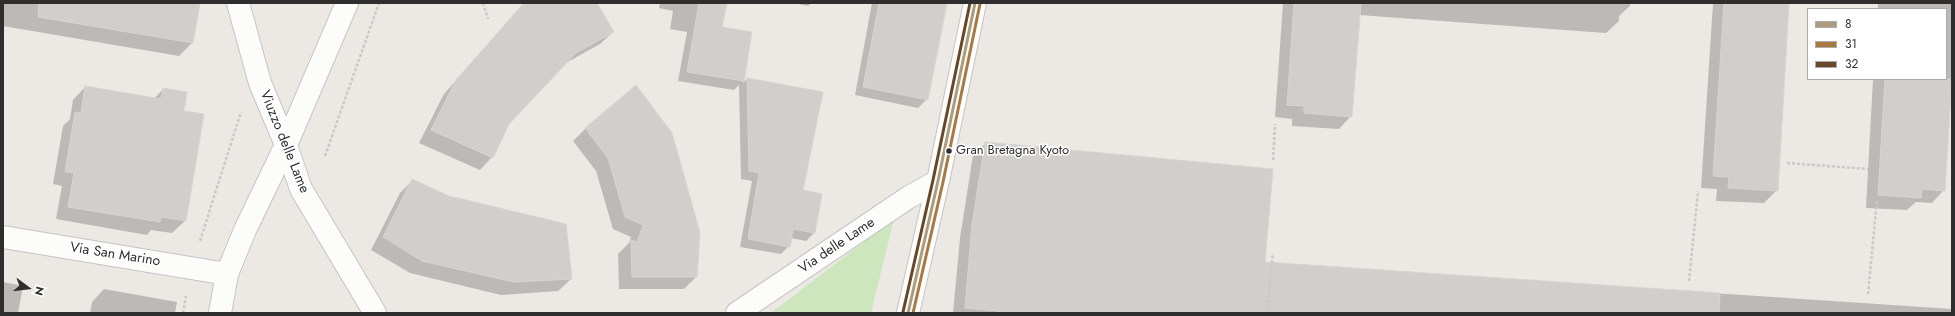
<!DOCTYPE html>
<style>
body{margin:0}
#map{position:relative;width:1955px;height:316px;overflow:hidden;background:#ece8e4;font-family:Jost,sans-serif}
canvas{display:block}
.frame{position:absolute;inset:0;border:4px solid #2e2e2e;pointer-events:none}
.legend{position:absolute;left:1807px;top:8px;width:140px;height:72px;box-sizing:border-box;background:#fff;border:1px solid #ababab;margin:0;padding:5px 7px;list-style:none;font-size:12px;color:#2e2e2e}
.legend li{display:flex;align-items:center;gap:8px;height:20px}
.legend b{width:20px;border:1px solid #ababab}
.north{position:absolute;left:8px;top:268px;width:40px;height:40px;-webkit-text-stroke:3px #fff;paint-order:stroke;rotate:105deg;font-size:11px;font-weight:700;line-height:16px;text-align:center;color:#2e2e2e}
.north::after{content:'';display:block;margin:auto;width:14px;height:18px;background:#2e2e2e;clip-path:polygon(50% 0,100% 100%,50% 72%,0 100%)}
</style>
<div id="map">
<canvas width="1955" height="316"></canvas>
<div class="frame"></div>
<ul class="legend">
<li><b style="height:5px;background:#ac9c7f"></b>8</li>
<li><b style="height:5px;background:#a77943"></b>31</li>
<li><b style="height:5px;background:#67472a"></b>32</li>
</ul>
<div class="north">N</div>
</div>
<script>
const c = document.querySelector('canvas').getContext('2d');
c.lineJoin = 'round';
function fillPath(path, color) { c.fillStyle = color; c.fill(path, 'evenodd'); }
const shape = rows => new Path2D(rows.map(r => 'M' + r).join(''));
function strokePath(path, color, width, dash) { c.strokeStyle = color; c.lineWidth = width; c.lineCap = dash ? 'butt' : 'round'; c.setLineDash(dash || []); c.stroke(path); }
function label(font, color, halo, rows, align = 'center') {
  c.font = font + ' Jost,sans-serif'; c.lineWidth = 3; c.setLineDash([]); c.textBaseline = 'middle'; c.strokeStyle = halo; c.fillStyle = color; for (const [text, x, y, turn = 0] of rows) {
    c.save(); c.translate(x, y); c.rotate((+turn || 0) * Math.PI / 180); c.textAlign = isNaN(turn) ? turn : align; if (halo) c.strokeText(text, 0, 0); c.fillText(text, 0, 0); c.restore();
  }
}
fillPath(shape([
 [894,219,871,313,771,313]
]), '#cee6be');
fillPath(shape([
 [3,3,199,3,192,43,179,56,3,26],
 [524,3,595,3,613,32,600,44,564,64,509,124,492,157,480,170,419,143,444,94],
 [660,3,726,3,721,28,751,33,743,83,747,79,801,191,821,195,814,233,806,241,791,238,789,246,781,254,740,247,752,181,741,179,739,85,734,90,678,81,687,32,670,29,673,11,659,8],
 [794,3,811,3,808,6],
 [872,3,946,3,927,99,918,108,855,95],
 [1283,3,1630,3,1630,6,1619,16,1619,21,1606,33,1359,15,1351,116,1339,129,1292,126,1292,119,1275,117],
 [1713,3,1788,3,1777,190,1764,203,1716,201,1717,189,1701,188],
 [1878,3,1952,3,1952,66,1944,190,1932,203,1916,202,1907,210,1866,208,1873,79,1946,79,1946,9,1878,9],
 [85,87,154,99,163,89,183,112,185,221,172,233,151,230,147,235,56,219,62,186,53,184,63,126,70,119,73,100],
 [586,128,696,277,684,289,619,289,618,254,629,243,631,237,613,229,596,171,573,141],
 [986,143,1264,263,1952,309,1952,313,953,313,960,238,973,155],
 [413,180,571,279,558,291,501,295,410,273,371,250,400,193],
 [3,282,23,286,18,313,3,313],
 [104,289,177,302,175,313,90,313,92,302]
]), '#0003');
const building = shape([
 [39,3,200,3,193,43,38,17,39,3],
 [524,3,597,3,614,32,576,53,509,124,493,158,431,130,456,80,524,3],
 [699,3,727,3,722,27,752,32,744,81,687,72,699,3],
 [879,3,947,3,928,100,863,87,879,3],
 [1294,3,1361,3,1352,117,1304,113,1304,106,1287,105,1294,3],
 [1724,3,1789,3,1778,191,1728,188,1729,177,1713,176,1724,3],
 [747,78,823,92,803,190,822,194,815,233,793,229,790,247,748,239,759,173,749,171,747,78],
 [1885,79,1952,79,1945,191,1922,189,1921,198,1878,195,1885,79],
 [636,85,672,133,700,233,697,277,632,277,631,240,637,242,643,225,625,217,608,158,585,128,636,85],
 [85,86,161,99,163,88,187,92,184,111,204,114,186,221,161,217,160,222,68,207,74,173,65,172,75,112,81,113,85,86],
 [985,142,1273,169,1265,262,1720,293,1719,313,1017,313,965,308,972,225,985,142],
 [412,179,449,196,566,224,572,279,514,282,422,261,383,237,412,179]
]);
fillPath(building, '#d1cecb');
strokePath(building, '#d7d4d0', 1);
const minor = shape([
 [238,3,260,83,286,145,301,189,375,313],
 [3,237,227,274],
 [220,313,227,274,245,230,286,145,347,3],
 [737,313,909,197,938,181],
 [908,313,938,181,975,3]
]);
strokePath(minor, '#c5c4c5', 24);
strokePath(shape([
 [483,3,488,19],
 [325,156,379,3],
 [1273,160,1275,124],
 [1787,163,1868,169],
 [200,241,241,112],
 [1689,281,1698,191],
 [1868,294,1877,200],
 [183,313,186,296],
 [1267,313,1273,253]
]), '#c9c9c8', 2.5, [3, 2]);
strokePath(minor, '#fcfcfb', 22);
strokePath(shape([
 [908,313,938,181,975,3]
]), '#ac9c7f', 3);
strokePath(shape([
 [913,313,943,182,980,4]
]), '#a77943', 3);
strokePath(shape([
 [903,312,933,180,970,3]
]), '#67472a', 3);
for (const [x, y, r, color] of [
 [949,151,3.5,"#2e2e2e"]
]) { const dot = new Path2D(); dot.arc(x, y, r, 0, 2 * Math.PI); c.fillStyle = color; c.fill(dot); strokePath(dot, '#fff', 1.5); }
label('13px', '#2e2e2e', '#fff', [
 ["Gran Bretagna Kyoto",956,151]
], 'left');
label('14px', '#2e2e2e', '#fff', [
 ["Viuzzo delle Lame",284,142,68],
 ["Via delle Lame",837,246,-34],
 ["Via San Marino",115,255,9]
]);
</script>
